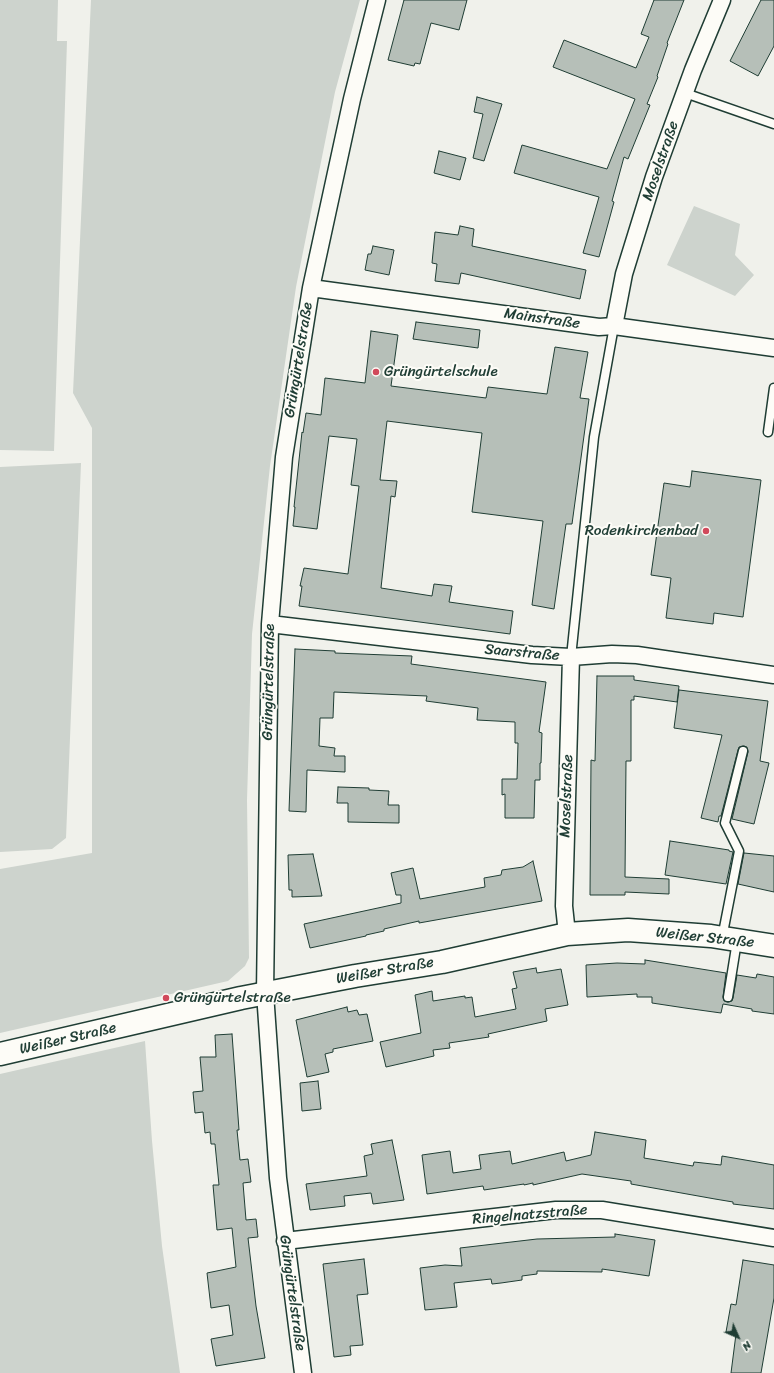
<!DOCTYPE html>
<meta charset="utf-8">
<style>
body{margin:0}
#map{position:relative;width:774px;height:1373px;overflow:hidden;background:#f0f1eb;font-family:Sriracha,sans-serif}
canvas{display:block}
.north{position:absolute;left:718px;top:1317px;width:40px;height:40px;-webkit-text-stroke:3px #fdfcf7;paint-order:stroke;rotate:135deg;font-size:11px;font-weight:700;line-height:16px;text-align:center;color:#1f3d34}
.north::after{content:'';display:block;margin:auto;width:14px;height:18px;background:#1f3d34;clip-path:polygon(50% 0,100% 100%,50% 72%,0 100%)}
</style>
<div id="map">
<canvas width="774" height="1373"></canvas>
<div class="north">N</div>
</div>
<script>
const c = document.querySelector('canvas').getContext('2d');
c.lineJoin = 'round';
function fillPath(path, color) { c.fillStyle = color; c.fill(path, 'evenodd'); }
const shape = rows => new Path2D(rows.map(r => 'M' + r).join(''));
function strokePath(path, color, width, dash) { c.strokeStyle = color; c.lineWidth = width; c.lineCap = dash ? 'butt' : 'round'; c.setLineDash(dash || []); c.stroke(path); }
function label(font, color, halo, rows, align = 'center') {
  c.font = font + ' Sriracha,sans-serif'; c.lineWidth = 4; c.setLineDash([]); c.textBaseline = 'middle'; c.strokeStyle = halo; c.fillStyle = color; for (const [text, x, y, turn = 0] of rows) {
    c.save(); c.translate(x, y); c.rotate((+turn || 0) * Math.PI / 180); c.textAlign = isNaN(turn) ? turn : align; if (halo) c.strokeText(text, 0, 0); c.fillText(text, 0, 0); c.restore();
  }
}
fillPath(shape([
 [0,0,58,0,57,41,67,41,54,451,0,450],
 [91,0,360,0,335,92,296,287,270,466,252,634,247,800,249,958,245,966,228,981,0,1033,0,869,92,853,92,428,73,393],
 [694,206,740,224,735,255,754,275,735,296,667,265],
 [81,463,66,838,52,849,0,852,0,467],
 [145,1041,152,1141,162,1246,180,1373,0,1373,0,1074]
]), '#cdd3cd');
const building = shape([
 [404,0,467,0,459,30,431,23,420,64,415,63,414,66,388,60,404,0],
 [654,0,684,0,667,43,668,44,657,76,658,77,647,104,650,105,628,159,624,157,612,201,614,202,599,257,583,253,599,197,514,173,522,145,607,169,635,99,553,67,564,40,636,68,649,37,641,34,654,0],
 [761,0,774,0,774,46,758,76,730,61,761,0],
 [477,97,502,104,484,161,473,158,483,114,474,112,477,97],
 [439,151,466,158,460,180,434,173,439,151],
 [460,226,474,229,472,246,586,270,580,299,461,273,459,284,435,281,437,264,432,263,435,232,458,235,460,226],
 [373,246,394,250,389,275,365,270,368,254,371,254,373,246],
 [416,322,480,330,478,348,413,339,416,322],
 [371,331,398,335,391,386,486,398,488,387,547,394,555,347,588,352,580,398,589,399,572,524,566,524,554,609,532,605,543,521,472,512,482,433,387,421,380,480,397,481,395,497,391,496,381,588,432,596,434,584,452,586,449,602,513,611,510,634,299,606,302,586,300,586,304,568,348,574,359,486,351,485,357,439,329,436,317,529,293,526,295,507,294,507,302,432,303,433,306,413,321,415,325,378,365,383,371,331],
 [692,471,761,480,743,617,714,613,713,624,666,618,671,578,651,575,664,483,690,487,692,471],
 [295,649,335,651,335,653,412,656,411,664,546,682,539,732,542,733,541,763,540,763,540,780,535,780,534,818,505,818,505,794,502,795,502,779,517,779,518,743,515,743,515,722,477,720,478,708,426,701,427,696,334,692,333,718,320,718,319,746,335,748,334,756,345,756,345,772,307,770,306,812,289,811,295,649],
 [597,676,634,676,634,680,679,686,677,702,634,696,634,700,631,700,631,761,626,761,625,877,669,879,669,894,625,892,625,895,590,895,591,760,595,761,597,676],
 [679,690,768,701,760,761,769,763,754,824,732,819,748,752,747,747,744,746,739,747,738,750,721,816,719,816,718,822,701,818,722,735,674,728,679,690],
 [338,787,369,788,369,790,389,791,388,805,399,805,399,823,348,822,348,803,337,803,338,787],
 [670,841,729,850,729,851,733,852,726,884,665,875,670,841],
 [744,853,774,856,774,892,738,884,744,853],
 [313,854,322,896,292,897,292,890,289,890,288,855,313,854],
 [533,861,542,901,419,923,419,921,384,929,384,931,366,935,366,936,310,948,304,924,401,903,401,895,396,895,391,873,413,868,420,899,485,887,484,878,501,875,502,870,523,867,533,861],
 [645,960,726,973,723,997,724,1001,728,1002,732,1001,733,998,737,975,756,978,757,974,774,977,774,1014,752,1011,752,1009,723,1004,721,1013,685,1008,652,1003,652,997,637,997,637,994,587,997,586,965,617,963,645,964,645,960],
 [536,968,537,973,561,969,568,1005,545,1009,547,1021,488,1034,489,1037,449,1043,450,1048,433,1050,434,1056,386,1067,380,1042,421,1033,415,995,432,991,433,1001,465,996,465,998,472,997,475,1017,516,1009,512,989,517,988,513,972,536,968],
 [347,1007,348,1012,357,1010,359,1015,367,1014,373,1041,333,1049,333,1052,325,1054,329,1072,307,1077,296,1020,347,1007],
 [232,1034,239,1130,237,1130,240,1160,248,1159,251,1182,243,1183,246,1220,256,1219,258,1237,248,1238,256,1306,265,1358,216,1366,211,1339,233,1335,229,1305,211,1308,207,1273,236,1267,232,1228,217,1230,213,1185,219,1185,215,1144,211,1144,210,1132,205,1133,203,1112,195,1113,193,1092,203,1091,200,1057,216,1057,215,1035,232,1034],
 [318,1081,321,1109,302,1111,300,1083,318,1081],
 [595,1132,646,1140,644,1158,693,1166,694,1162,721,1165,722,1156,774,1165,774,1209,733,1204,733,1202,715,1199,631,1184,631,1181,582,1174,533,1185,533,1183,524,1185,524,1184,484,1190,483,1186,427,1194,422,1155,450,1151,453,1173,481,1169,479,1155,510,1151,512,1164,564,1152,566,1161,591,1155,595,1132],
 [392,1140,404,1200,373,1204,371,1193,344,1196,345,1206,310,1210,306,1184,367,1176,364,1156,373,1154,371,1144,392,1140],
 [615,1234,655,1240,649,1276,602,1269,602,1272,537,1271,537,1274,522,1276,522,1280,501,1283,492,1284,491,1279,454,1283,457,1307,425,1310,420,1268,445,1265,462,1266,460,1248,537,1239,615,1237,615,1234],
 [364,1259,368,1294,357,1295,363,1345,350,1346,351,1355,334,1357,323,1264,364,1259],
 [743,1260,774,1265,774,1298,761,1373,731,1373,736,1334,726,1332,731,1304,736,1305,743,1260]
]);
fillPath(building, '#b6bfb8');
strokePath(building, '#1f3d34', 1);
const lane = shape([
 [685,93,774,124],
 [768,432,774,388],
 [571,657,594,437,614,326],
 [722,938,739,851,725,823,743,751],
 [728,997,737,941]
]);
const street = shape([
 [311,288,599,327,614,326,774,348],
 [614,326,624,274,654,177,693,70,722,0],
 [270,624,532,655,571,657,612,654,637,655,774,675],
 [567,934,564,906,571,657],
 [285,1241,556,1210,602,1210,774,1238],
 [303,1373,278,1178,265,993,270,624,284,457,311,288,352,99,377,0]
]);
const secondary = shape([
 [0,1054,241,998,355,976,442,962,567,934,628,930,711,936,774,946]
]);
strokePath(lane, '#1f3d34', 11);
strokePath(street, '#1f3d34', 19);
strokePath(secondary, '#1f3d34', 25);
strokePath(lane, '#fdfcf7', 8);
strokePath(street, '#fdfcf7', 16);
strokePath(secondary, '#fdfcf7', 22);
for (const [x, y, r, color] of [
 [376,372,4,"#d1495b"],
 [706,531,4,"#d1495b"],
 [166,998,4,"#d1495b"]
]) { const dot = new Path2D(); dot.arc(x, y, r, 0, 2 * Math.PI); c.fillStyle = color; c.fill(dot); strokePath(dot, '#fdfcf7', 1.5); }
label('15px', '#1f3d34', '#fdfcf7', [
 ["Moselstraße",661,161,-71],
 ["Mainstraße",542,319,8],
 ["Grüngürtelstraße",299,360,-81],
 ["Saarstraße",522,653,5],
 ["Grüngürtelstraße",269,682,-89],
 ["Moselstraße",567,796,-88],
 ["Weißer Straße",705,938,6],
 ["Weißer Straße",385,971,-10],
 ["Weißer Straße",68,1039,-13],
 ["Ringelnatzstraße",530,1215,-5],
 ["Grüngürtelstraße",292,1293,82]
]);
label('15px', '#1f3d34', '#fdfcf7', [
 ["Grüngürtelschule",384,372],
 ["Rodenkirchenbad",698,531,"right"],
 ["Grüngürtelstraße",174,998]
], 'left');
</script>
